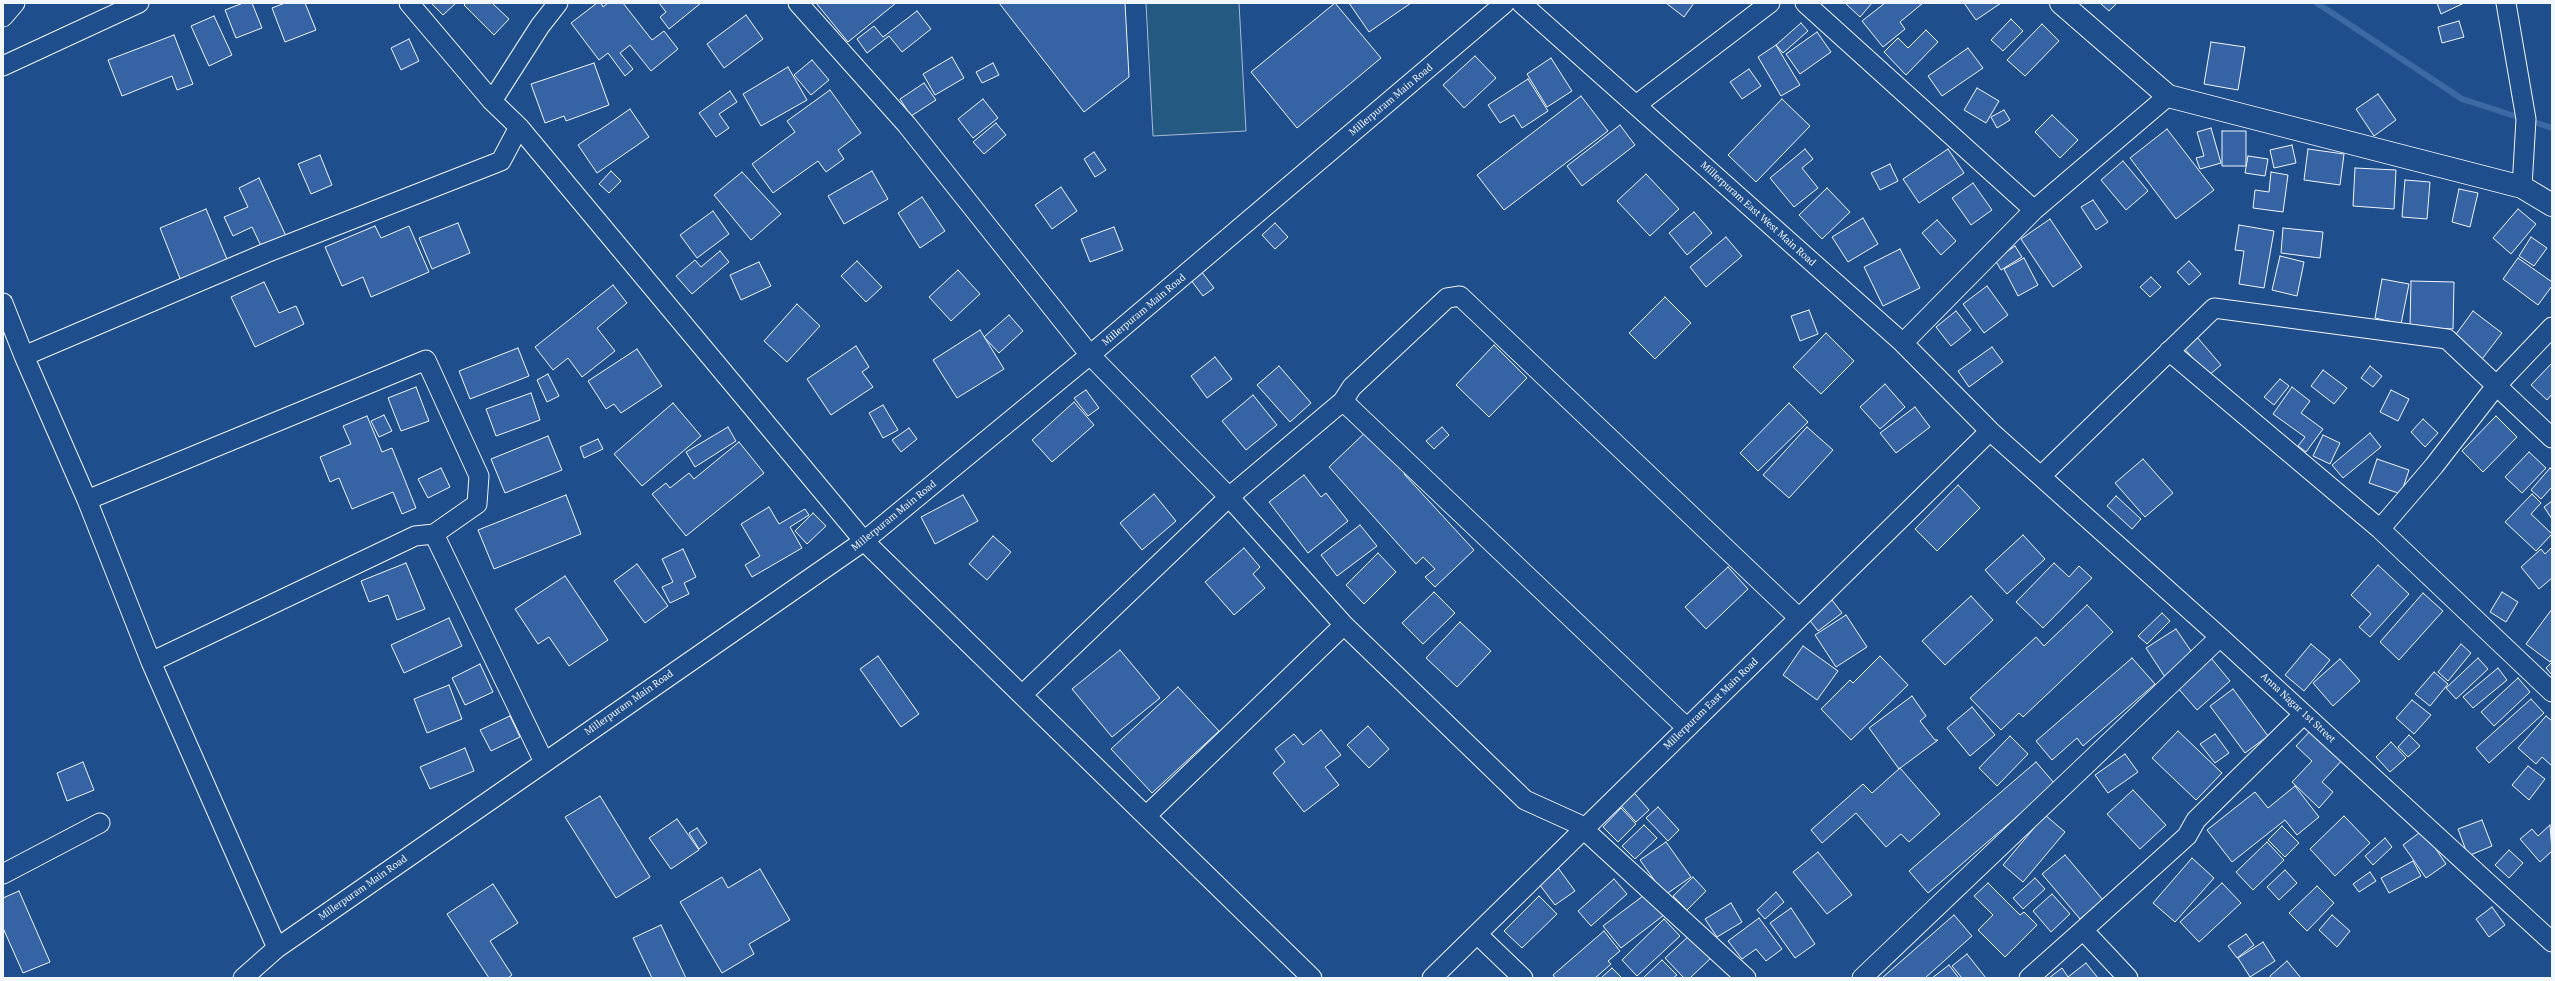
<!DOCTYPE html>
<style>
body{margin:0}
#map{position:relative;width:2555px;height:981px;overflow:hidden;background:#1f4e8c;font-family:"PT Serif",serif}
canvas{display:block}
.frame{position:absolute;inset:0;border:4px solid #f2f6ff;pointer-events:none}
</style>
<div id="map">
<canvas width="2555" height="981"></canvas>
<div class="frame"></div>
</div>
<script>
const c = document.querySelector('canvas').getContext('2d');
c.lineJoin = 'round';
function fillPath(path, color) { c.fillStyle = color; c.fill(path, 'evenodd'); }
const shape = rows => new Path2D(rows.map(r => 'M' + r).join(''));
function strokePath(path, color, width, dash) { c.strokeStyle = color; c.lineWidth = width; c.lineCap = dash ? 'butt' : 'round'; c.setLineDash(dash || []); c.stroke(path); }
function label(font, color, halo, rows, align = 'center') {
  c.font = font + ' "PT Serif",serif'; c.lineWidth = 3; c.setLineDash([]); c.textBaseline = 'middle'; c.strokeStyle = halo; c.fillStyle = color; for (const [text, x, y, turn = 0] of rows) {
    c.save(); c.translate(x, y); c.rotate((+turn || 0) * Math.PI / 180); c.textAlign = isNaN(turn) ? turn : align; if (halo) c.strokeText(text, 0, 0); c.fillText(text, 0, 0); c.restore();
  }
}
const green = shape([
 [1146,3,1239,3,1246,131,1153,136,1146,3]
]);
fillPath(green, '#245a82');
strokePath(green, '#a8bbd7', 1);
strokePath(shape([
 [2317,3,2462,99,2552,128]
]), '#3b69a3', 6);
const building = shape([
 [243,3,252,3,262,28,236,38,225,10,243,3],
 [285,3,305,3,316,30,285,42,272,8,285,3],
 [431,3,456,3,443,15,431,3],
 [466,3,492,3,509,19,494,35,464,5,466,3],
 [597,3,601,3,603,7,608,3,623,3,652,40,664,31,678,49,651,71,630,45,620,53,633,69,625,76,608,53,599,60,571,23,597,3],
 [659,3,701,3,669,29,660,17,666,12,659,3],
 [816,3,896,3,848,42,816,3],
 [999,3,1125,3,1129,77,1084,112,999,3],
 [1335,3,1381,58,1297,128,1251,72,1335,3],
 [1349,3,1411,3,1369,32,1349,3],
 [1666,3,1694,3,1684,17,1666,3],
 [1845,3,1872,3,1860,17,1845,3],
 [1885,3,1923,3,1900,22,1905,29,1883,47,1862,21,1885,3],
 [1964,3,2001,3,1976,20,1964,3],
 [2100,3,2117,3,2109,11,2100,3],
 [2437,3,2464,3,2441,14,2437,3],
 [917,11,931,29,902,52,889,36,867,53,857,39,874,26,883,37,917,11],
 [746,15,763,39,724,68,707,44,746,15],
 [214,16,232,55,209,66,191,26,214,16],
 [2011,19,2023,31,2003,51,1991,40,2011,19],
 [2459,21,2464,37,2442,43,2438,27,2459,21],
 [1801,23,1808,31,1783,53,1776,45,1801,23],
 [2042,24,2059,41,2025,76,2007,60,2042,24],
 [1926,30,1938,42,1906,75,1884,52,1898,38,1908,48,1926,30],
 [1817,32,1831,52,1800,74,1786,54,1817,32],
 [174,35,193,84,177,90,172,76,122,96,108,60,174,35],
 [409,39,419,61,401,70,391,48,409,39],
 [2211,42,2245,47,2238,90,2204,84,2211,42],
 [1776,45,1800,85,1781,96,1758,57,1776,45],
 [1968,48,1983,68,1942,96,1928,76,1968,48],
 [1475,56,1496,78,1464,108,1443,85,1475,56],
 [952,57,964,78,935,95,923,74,952,57],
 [1551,58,1572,91,1547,107,1527,74,1551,58],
 [812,60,829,80,811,95,794,75,812,60],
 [594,63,609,105,566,121,564,116,545,123,531,84,594,63],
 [993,63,999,75,982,83,976,72,993,63],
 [788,67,807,100,761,126,743,94,788,67],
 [1749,69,1761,86,1742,99,1730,82,1749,69],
 [1528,79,1548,111,1522,128,1514,115,1500,123,1488,105,1528,79],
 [924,83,936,100,911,116,900,99,924,83],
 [1977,88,1999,101,1986,123,1964,110,1977,88],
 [830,90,861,133,838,150,844,159,826,172,818,161,773,193,752,164,795,132,787,121,830,90],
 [730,91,737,102,719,114,729,128,716,137,699,113,730,91],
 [2378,94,2396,120,2374,136,2356,109,2378,94],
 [1581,96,1608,131,1504,210,1477,175,1581,96],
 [983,99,998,118,973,138,958,119,983,99],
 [1782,99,1810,126,1756,182,1728,155,1782,99],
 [630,109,649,137,597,173,578,145,630,109],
 [2004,110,2010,120,1997,128,1991,117,2004,110],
 [2052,115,2078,140,2060,158,2035,132,2052,115],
 [996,123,1006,135,984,154,973,142,996,123],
 [1620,125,1635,145,1582,186,1567,166,1620,125],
 [2211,128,2221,163,2200,169,2196,158,2204,156,2197,132,2211,128],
 [2167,129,2214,190,2176,219,2130,158,2167,129],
 [2222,131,2246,131,2246,166,2222,166,2222,131],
 [2292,145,2296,163,2274,168,2270,150,2292,145],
 [1805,149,1813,159,1802,168,1818,188,1794,207,1770,178,1805,149],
 [1948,149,1964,173,1919,203,1903,179,1948,149],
 [2308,149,2344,154,2340,185,2304,180,2308,149],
 [1094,152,1106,170,1095,177,1084,159,1094,152],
 [320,155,332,185,311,194,298,164,320,155],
 [2248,156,2268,159,2265,176,2245,173,2248,156],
 [2123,161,2148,191,2126,210,2101,180,2123,161],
 [1890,164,1898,181,1880,190,1871,173,1890,164],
 [2355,168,2396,170,2394,209,2353,206,2355,168],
 [611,171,621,181,609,193,599,184,611,171],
 [872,171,888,199,844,224,828,196,872,171],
 [742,172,781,214,751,240,714,195,742,172],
 [2271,172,2288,175,2283,212,2253,208,2255,190,2269,192,2271,172],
 [1646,174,1679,209,1650,236,1617,201,1646,174],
 [259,178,286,236,262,248,252,227,233,236,224,217,248,207,239,188,259,178],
 [2405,180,2430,182,2427,219,2402,217,2405,180],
 [1973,183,1992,210,1971,225,1952,198,1973,183],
 [1061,187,1077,211,1052,229,1035,205,1061,187],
 [1827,188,1850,212,1822,239,1799,215,1827,188],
 [2459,189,2478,193,2470,227,2452,222,2459,189],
 [922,197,945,231,920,248,898,213,922,197],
 [2093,200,2108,222,2096,230,2081,207,2093,200],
 [206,209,229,264,181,281,160,228,206,209],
 [2518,209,2536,224,2511,254,2493,238,2518,209],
 [713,211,729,234,697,258,680,235,713,211],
 [1694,212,1712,233,1687,255,1669,233,1694,212],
 [1863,218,1878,244,1848,262,1832,237,1863,218],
 [2050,219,2082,267,2053,287,2021,239,2050,219],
 [1937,220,1956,241,1941,255,1922,233,1937,220],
 [458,223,470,253,432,269,419,238,458,223],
 [1275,223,1288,237,1275,249,1262,235,1275,223],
 [2239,225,2274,231,2264,288,2239,284,2244,251,2235,250,2239,225],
 [375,226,381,238,409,226,429,272,371,297,363,277,342,286,325,247,375,226],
 [1114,227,1123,250,1090,262,1081,239,1114,227],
 [2283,228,2323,232,2320,258,2281,253,2283,228],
 [1726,237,1742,256,1706,287,1690,267,1726,237],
 [2531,237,2547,248,2534,266,2519,256,2531,237],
 [2015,246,2022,257,2001,270,1995,260,2015,246],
 [1900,249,1920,288,1883,306,1864,267,1900,249],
 [720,251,729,262,692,294,676,276,695,260,701,267,720,251],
 [2280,256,2304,262,2297,296,2272,290,2280,256],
 [2024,258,2038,285,2018,296,2004,269,2024,258],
 [2518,258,2552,282,2552,286,2538,305,2503,279,2518,258],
 [857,261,882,287,866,302,841,276,857,261],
 [2189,261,2201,274,2189,285,2177,272,2189,261],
 [759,262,771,286,741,300,730,275,759,262],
 [958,270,980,294,951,321,929,297,958,270],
 [1201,271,1214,288,1203,296,1190,279,1201,271],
 [2151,277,2161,287,2150,297,2140,287,2151,277],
 [2382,279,2409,284,2401,324,2375,318,2382,279],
 [2411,281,2454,282,2453,329,2410,327,2411,281],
 [264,282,279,313,296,306,304,324,255,347,231,297,264,282],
 [613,285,627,303,597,328,615,351,582,377,568,358,553,370,535,347,613,285],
 [1987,286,2008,315,1984,333,1963,304,1987,286],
 [1665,297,1691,323,1655,359,1629,333,1665,297],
 [797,304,820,326,787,362,764,341,797,304],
 [1809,310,1818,334,1800,341,1791,316,1809,310],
 [1956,311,1971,330,1951,346,1936,327,1956,311],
 [2473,311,2502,333,2482,359,2454,337,2473,311],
 [1009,315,1023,331,999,353,984,337,1009,315],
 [980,330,1004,369,957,398,933,360,980,330],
 [1826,333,1854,361,1821,394,1793,367,1826,333],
 [2197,337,2221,365,2208,376,2184,348,2197,337],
 [1494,345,1527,378,1489,417,1456,385,1494,345],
 [856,346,869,367,862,372,873,387,831,415,807,379,856,346],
 [1992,347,2003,362,1969,387,1958,371,1992,347],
 [518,348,529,376,470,399,459,371,518,348],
 [637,349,662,386,621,413,614,404,606,409,588,381,637,349],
 [1215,357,1232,379,1207,398,1191,376,1215,357],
 [2552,363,2552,394,2547,400,2531,385,2552,363],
 [1279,366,1311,403,1290,422,1257,385,1279,366],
 [2370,366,2382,376,2373,387,2361,378,2370,366],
 [2323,370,2347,388,2334,404,2311,386,2323,370],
 [548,374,559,396,547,402,537,380,548,374],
 [2280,379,2289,386,2274,405,2264,397,2280,379],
 [1885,384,1905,407,1880,429,1860,407,1885,384],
 [416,387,429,421,401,431,388,398,416,387],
 [2292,387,2310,401,2301,413,2323,429,2306,452,2298,446,2305,437,2273,414,2292,387],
 [1086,390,1099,408,1088,416,1074,398,1086,390],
 [2391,390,2409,399,2398,421,2380,412,2391,390],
 [531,393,540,420,496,436,486,409,531,393],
 [1253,395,1277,425,1246,450,1222,421,1253,395],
 [1074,402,1094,425,1052,462,1032,440,1074,402],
 [673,403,701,436,642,486,614,454,673,403],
 [1789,403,1808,422,1758,471,1740,453,1789,403],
 [883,405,898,430,883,438,869,413,883,405],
 [1915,407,1930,427,1896,453,1880,433,1915,407],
 [384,415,392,431,379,437,371,421,384,415],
 [367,416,382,452,392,448,416,508,402,514,393,492,352,509,339,478,330,482,320,457,351,444,343,426,367,416],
 [2496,416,2517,437,2483,472,2462,451,2496,416],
 [2423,419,2438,433,2425,447,2411,432,2423,419],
 [728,427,736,441,695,467,686,452,728,427],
 [1442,427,1449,435,1434,449,1426,441,1442,427],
 [1807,427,1833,450,1789,498,1763,475,1807,427],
 [909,428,917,439,901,452,892,440,909,428],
 [1370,428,1409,470,1404,474,1474,550,1435,587,1425,577,1435,569,1423,557,1416,564,1329,467,1370,428],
 [2370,433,2381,447,2343,478,2332,465,2370,433],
 [2323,435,2340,443,2330,464,2313,456,2323,435],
 [548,436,562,470,505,493,491,459,548,436],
 [598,439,603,449,584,458,580,447,598,439],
 [739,442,764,473,686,536,652,494,666,483,670,488,689,473,694,479,739,442],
 [2529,452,2546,468,2522,493,2505,477,2529,452],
 [2143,459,2173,493,2145,517,2115,483,2143,459],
 [2377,459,2409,470,2401,494,2369,483,2377,459],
 [441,468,450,487,428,498,418,479,441,468],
 [2550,468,2552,470,2552,487,2541,499,2531,490,2550,468],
 [1304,475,1321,497,1326,493,1348,521,1308,553,1269,502,1304,475],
 [1958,485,1980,508,1937,551,1915,529,1958,485],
 [1154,494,1176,521,1142,550,1120,523,1154,494],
 [2532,494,2541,503,2531,514,2552,534,2536,551,2505,522,2532,494],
 [566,495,581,534,494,569,478,530,566,495],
 [963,495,978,521,935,544,921,517,963,495],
 [2116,496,2141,519,2132,529,2107,506,2116,496],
 [2552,501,2552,519,2544,507,2552,501],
 [769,507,779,524,805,509,809,515,790,527,802,548,752,577,745,565,760,556,741,524,769,507],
 [813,513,826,526,807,544,795,531,813,513],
 [1360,525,1377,546,1337,576,1321,555,1360,525],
 [2023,535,2045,559,2007,594,1985,570,2023,535],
 [993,536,1011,552,987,580,969,564,993,536],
 [2552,547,2552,578,2539,589,2521,567,2541,549,2545,554,2552,547],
 [1244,548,1260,567,1253,574,1265,588,1234,615,1205,582,1244,548],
 [683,549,696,577,684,583,689,594,670,603,662,587,673,582,662,559,683,549],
 [1378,553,1396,572,1364,604,1346,585,1378,553],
 [406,563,425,609,397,620,388,595,369,602,361,581,406,563],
 [2054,563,2069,577,2079,566,2092,578,2043,628,2016,602,2054,563],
 [637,564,668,606,645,623,614,581,637,564],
 [2378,565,2409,594,2370,637,2359,627,2371,614,2351,595,2378,565],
 [1728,567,1748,589,1706,629,1685,607,1728,567],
 [565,576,608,640,569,666,549,637,538,644,515,609,565,576],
 [1434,592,1455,613,1423,644,1402,623,1434,592],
 [2502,592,2518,602,2506,622,2490,612,2502,592],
 [2423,593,2443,611,2399,660,2380,642,2423,593],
 [1971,596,1993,620,1945,665,1922,641,1971,596],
 [1832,600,1842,613,1818,631,1808,618,1832,600],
 [2087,605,2113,632,2023,717,2019,713,2001,730,1970,698,2036,637,2044,646,2087,605],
 [2552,609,2552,659,2550,662,2526,644,2552,609],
 [2162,613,2170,621,2147,644,2138,636,2162,613],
 [1846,615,1867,647,1836,667,1815,635,1846,615],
 [449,618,462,646,404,673,391,645,449,618],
 [1460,622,1491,651,1457,687,1426,658,1460,622],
 [2176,629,2195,657,2165,677,2146,648,2176,629],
 [2311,644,2330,660,2304,691,2285,675,2311,644],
 [2461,644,2471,653,2448,681,2438,672,2461,644],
 [1803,646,1838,671,1817,700,1783,675,1803,646],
 [1120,650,1160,698,1112,737,1072,689,1120,650],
 [878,656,919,714,901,727,860,669,878,656],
 [1880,656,1908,685,1851,740,1821,709,1850,680,1853,683,1880,656],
 [2132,658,2155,684,2083,746,2077,738,2052,760,2036,741,2132,658],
 [2211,658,2230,681,2197,710,2177,687,2211,658],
 [2478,658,2488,669,2456,699,2446,688,2478,658],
 [2340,659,2360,681,2333,706,2313,683,2340,659],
 [2552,662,2552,675,2546,668,2552,662],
 [480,664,493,692,465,705,452,678,480,664],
 [2498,668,2507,680,2473,708,2463,697,2498,668],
 [2434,672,2448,684,2430,706,2415,694,2434,672],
 [2518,678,2530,692,2494,726,2481,712,2518,678],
 [449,685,462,719,427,733,414,699,449,685],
 [1178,687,1219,731,1152,793,1111,749,1178,687],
 [2233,689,2268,736,2245,753,2210,706,2233,689],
 [1912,696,1926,716,1920,721,1935,740,1938,740,1899,769,1869,728,1912,696],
 [2531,699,2544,713,2489,763,2476,748,2531,699],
 [2412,700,2431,715,2414,734,2396,718,2412,700],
 [1972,707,1995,735,1970,756,1947,728,1972,707],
 [510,716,520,737,491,751,480,730,510,716],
 [2546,716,2552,721,2552,766,2542,757,2536,764,2518,748,2546,716],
 [1368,726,1389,749,1369,768,1347,745,1368,726],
 [2314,727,2345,757,2322,782,2333,792,2319,808,2292,782,2312,761,2296,746,2314,727],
 [1321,730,1341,755,1325,767,1339,785,1304,812,1273,773,1285,762,1275,749,1294,734,1303,745,1321,730],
 [2178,731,2222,773,2196,800,2152,758,2178,731],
 [2215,734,2229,753,2215,763,2200,744,2215,734],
 [2409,735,2420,746,2408,757,2398,747,2409,735],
 [2010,736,2028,754,1997,786,1979,768,2010,736],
 [2391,742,2406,758,2390,772,2376,757,2391,742],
 [465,748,474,771,430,789,420,767,465,748],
 [2125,754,2138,772,2108,793,2095,775,2125,754],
 [83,762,94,790,67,801,57,773,83,762],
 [2036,762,2055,784,1928,893,1909,871,2036,762],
 [2528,766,2545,779,2529,800,2512,785,2528,766],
 [1900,768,1940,814,1909,842,1901,834,1886,847,1856,813,1822,843,1811,830,1863,784,1872,793,1900,768],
 [2295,786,2319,817,2297,835,2285,820,2232,862,2207,830,2255,792,2268,808,2295,786],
 [1629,787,1649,810,1636,822,1615,799,1629,787],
 [2133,790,2166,825,2140,849,2107,814,2133,790],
 [600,796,650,877,616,898,565,817,600,796],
 [1658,807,1679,830,1668,841,1646,818,1658,807],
 [1621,808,1636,824,1618,842,1603,827,1621,808],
 [2045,815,2065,832,2023,882,2003,865,2045,815],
 [2344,816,2370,843,2335,876,2310,849,2344,816],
 [677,819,699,850,671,869,649,838,677,819],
 [2482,820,2492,846,2468,856,2458,829,2482,820],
 [1644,825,1657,838,1635,859,1622,846,1644,825],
 [2550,825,2552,851,2540,862,2520,839,2532,829,2538,836,2550,825],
 [2282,826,2299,843,2285,857,2268,840,2282,826],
 [697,828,707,843,699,849,689,833,697,828],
 [2423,830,2446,864,2426,878,2403,845,2423,830],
 [2385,838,2392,847,2373,865,2365,856,2385,838],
 [1666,842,1691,877,1665,895,1640,860,1666,842],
 [2267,842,2284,860,2253,890,2236,872,2267,842],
 [2509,850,2523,863,2509,878,2495,865,2509,850],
 [1818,852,1852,895,1827,914,1793,872,1818,852],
 [2065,855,2103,900,2080,919,2042,874,2065,855],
 [2192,858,2214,878,2175,922,2153,903,2192,858],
 [2413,861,2421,876,2389,893,2381,878,2413,861],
 [1556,865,1575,891,1555,905,1536,880,1556,865],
 [760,869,790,920,749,944,754,954,722,973,680,902,722,877,728,888,760,869],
 [2285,870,2297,883,2279,900,2267,887,2285,870],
 [2370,872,2376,881,2359,892,2353,884,2370,872],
 [1693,877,1706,891,1687,910,1673,896,1693,877],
 [2035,878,2045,889,2023,909,2013,898,2035,878],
 [1614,879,1627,894,1591,926,1578,911,1614,879],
 [1988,883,2020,915,2024,912,2037,925,2005,957,1978,930,1993,915,1974,896,1988,883],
 [2222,883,2241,903,2199,942,2180,922,2222,883],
 [493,884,518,923,490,941,512,975,508,978,489,978,447,914,493,884],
 [2317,886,2334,903,2307,931,2289,913,2317,886],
 [19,891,50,962,23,973,3,928,3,898,19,891],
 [1776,892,1784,902,1765,919,1757,910,1776,892],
 [1647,893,1664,915,1621,948,1603,926,1647,893],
 [2052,894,2070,914,2051,932,2033,911,2052,894],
 [1539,896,1557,914,1522,948,1504,931,1539,896],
 [1731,903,1742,922,1717,937,1705,919,1731,903],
 [2492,907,2505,925,2489,937,2476,919,2492,907],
 [1791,908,1815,944,1795,958,1770,923,1791,908],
 [1954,915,1972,936,1925,978,1882,978,1954,915],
 [2332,915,2350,931,2337,947,2319,930,2332,915],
 [1759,918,1782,949,1766,961,1756,949,1742,959,1728,941,1759,918],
 [1664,919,1680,936,1637,976,1622,960,1664,919],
 [661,925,686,978,652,978,633,938,661,925],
 [1604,931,1620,951,1608,961,1611,964,1595,978,1555,978,1553,975,1604,931],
 [2246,934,2254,945,2237,958,2228,946,2246,934],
 [1690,935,1711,958,1690,978,1684,978,1665,958,1690,935],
 [2263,942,2275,961,2250,977,2238,958,2263,942],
 [1967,954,1986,978,1962,978,1952,966,1967,954],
 [1662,960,1677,975,1673,978,1643,978,1662,960],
 [2287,961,2301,978,2271,978,2270,976,2287,961],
 [2086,963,2098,978,2049,978,2062,968,2068,977,2086,963],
 [1949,965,1959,978,1932,978,1949,965],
 [1612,968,1622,978,1601,978,1612,968]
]);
fillPath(building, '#3563a3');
strokePath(building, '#f2f6ff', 1);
const minor = shape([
 [409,3,492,101,519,127,864,541,1312,978],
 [798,3,907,125,1090,355,1229,497,1344,625,1525,800,1578,824,1746,978],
 [1521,3,1903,343,1990,431,2220,637,2552,942],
 [1805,3,2034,210],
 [2506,3,2526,119,2522,187],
 [3,17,15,3],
 [3,66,139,3],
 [492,101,540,26,558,3],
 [1636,105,1770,3],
 [3,303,24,356,87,500,151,662,277,948],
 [1903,343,2034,210,2168,96],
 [2169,351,2380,529,2552,692],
 [24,356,266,253,501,161,519,127],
 [1343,401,1687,728],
 [2042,475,2214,308,2447,339,2552,438],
 [87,500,426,360,479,476,477,504,434,534,415,536,151,662],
 [2380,529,2434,466,2496,386,2552,327],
 [434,534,544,762],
 [1022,695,1229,497,1343,401,1352,387,1447,298,1460,296,1799,618],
 [1146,816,1344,625],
 [3,874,100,823],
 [2083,930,2187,836,2196,820,2304,714],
 [1477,934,1523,978],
 [243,978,277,948,864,541,1090,355,1505,3],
 [1432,978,1990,431],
 [1862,978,2220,637],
 [2029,978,2083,930,2128,978]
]);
const tertiary = shape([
 [2061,3,2168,96,2522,187,2552,205]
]);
strokePath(minor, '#f2f6ff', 21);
strokePath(tertiary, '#f2f6ff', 24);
strokePath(minor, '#1f4e8c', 19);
strokePath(tertiary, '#1f4e8c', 22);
label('10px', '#f2f6ff', '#1f4e8c', [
 ["Millerpuram Main Road",1391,100,-40],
 ["Millerpuram East West Main Road",1758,214,42],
 ["Millerpuram Main Road",1144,310,-40],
 ["Millerpuram Main Road",894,516,-39],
 ["Millerpuram Main Road",629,703,-35],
 ["Millerpuram East Main Road",1711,704,-44],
 ["Anna Nagar 1st Street",2298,708,43],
 ["Millerpuram Main Road",363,888,-35]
]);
</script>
